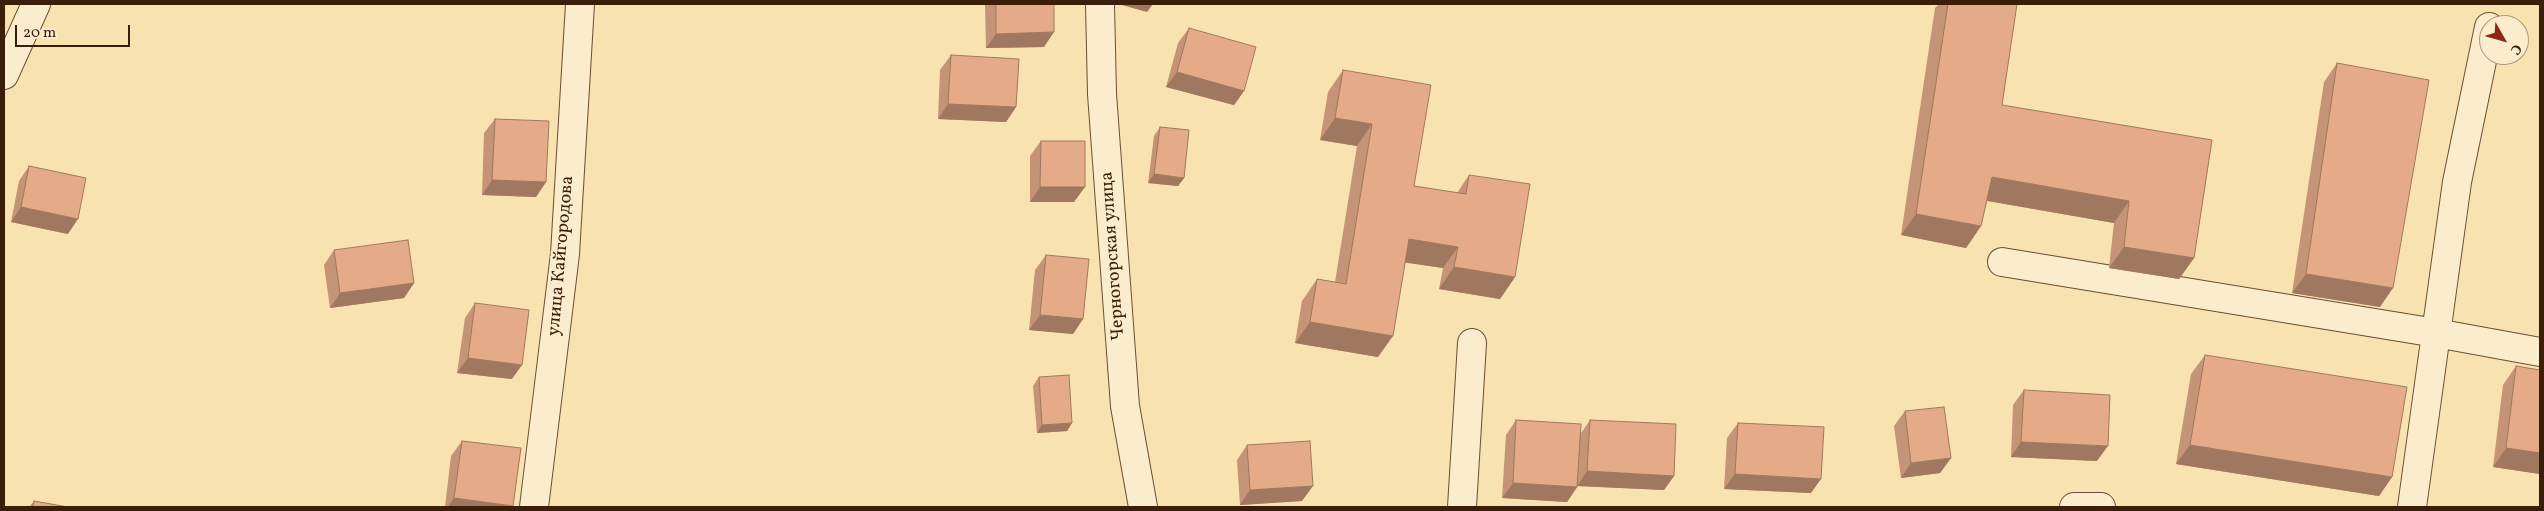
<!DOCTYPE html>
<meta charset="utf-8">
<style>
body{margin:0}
#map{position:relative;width:2544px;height:511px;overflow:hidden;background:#f8e2b0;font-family:Vollkorn,serif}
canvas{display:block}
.frame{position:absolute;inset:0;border:5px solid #3a1e0a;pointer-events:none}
.north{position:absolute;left:2479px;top:15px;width:50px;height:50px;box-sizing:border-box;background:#faeccc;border:1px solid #ad9a7e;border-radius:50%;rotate:128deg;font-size:14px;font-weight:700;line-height:20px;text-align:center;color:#3a1e0a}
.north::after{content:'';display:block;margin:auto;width:18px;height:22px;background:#8f2418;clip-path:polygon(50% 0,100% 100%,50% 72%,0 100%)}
.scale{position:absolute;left:15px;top:25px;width:115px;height:22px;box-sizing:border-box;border:2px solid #3a1e0a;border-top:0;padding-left:6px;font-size:15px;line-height:18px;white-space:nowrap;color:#3a1e0a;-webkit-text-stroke:4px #faeccc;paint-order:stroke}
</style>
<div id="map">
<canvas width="2544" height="511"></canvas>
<div class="frame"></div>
<div class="north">С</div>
<div class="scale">20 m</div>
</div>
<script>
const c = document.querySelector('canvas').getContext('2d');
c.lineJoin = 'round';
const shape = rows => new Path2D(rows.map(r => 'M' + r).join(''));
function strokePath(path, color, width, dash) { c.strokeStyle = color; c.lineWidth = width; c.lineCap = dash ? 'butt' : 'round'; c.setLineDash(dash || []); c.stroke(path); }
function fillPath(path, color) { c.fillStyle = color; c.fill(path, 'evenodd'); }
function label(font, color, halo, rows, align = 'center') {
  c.font = font + ' Vollkorn,serif'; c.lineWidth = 5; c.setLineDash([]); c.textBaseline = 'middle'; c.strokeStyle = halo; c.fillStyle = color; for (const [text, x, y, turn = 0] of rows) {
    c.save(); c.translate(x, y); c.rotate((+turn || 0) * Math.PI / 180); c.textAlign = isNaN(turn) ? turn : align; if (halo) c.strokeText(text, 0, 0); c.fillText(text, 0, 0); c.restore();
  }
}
const minor = shape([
 [1100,4,1102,94,1125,406,1143,507],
 [4,75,36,4],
 [2002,262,2436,333,2540,352],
 [534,507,565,254,580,4],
 [1462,507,1472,343],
 [2074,507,2101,507],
 [2412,507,2457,182,2489,27]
]);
strokePath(minor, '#6a4f34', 30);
strokePath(minor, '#faeccc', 28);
fillPath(shape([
 [985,4,1054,4,1044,47,986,48],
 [1939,4,2017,4,2002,105,2212,140,2194,258,2179,279,2109,268,2114,223,1987,201,1981,226,1966,248,1901,235,1935,8],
 [1189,28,1244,91,1234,105,1166,87,1178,43],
 [951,55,1016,107,1006,122,938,119,940,70],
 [2337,63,2380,307,2292,293,2324,82],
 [1343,70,1414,186,1457,193,1469,175,1515,277,1500,299,1439,289,1443,268,1405,262,1378,357,1295,343,1302,301,1317,279,1335,282,1357,146,1320,140,1328,92],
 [495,119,546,182,536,197,482,195,484,133],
 [1160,127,1184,178,1178,186,1148,183,1154,136],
 [1041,141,1074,202,1030,202,1030,156],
 [29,166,68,234,11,222,19,181],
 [334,250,414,283,404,298,330,308,324,265],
 [1046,255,1083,319,1073,334,1029,330,1035,270],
 [475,303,512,379,457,373,465,318],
 [2205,355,2392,477,2379,496,2176,464,2191,374],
 [2516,366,2540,370,2540,474,2493,467,2503,385],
 [1039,377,1072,423,1067,431,1037,433,1033,386],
 [2024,390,2097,461,2011,457,2013,405],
 [1905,411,1951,458,1940,473,1901,478,1894,426],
 [1516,420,1581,433,1590,420,1674,476,1664,490,1578,486,1567,502,1502,498,1506,435],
 [1738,423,1811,493,1724,489,1727,438],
 [462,441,513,507,445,507,451,456],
 [1247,445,1302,501,1240,505,1237,460],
 [34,501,68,507,29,507]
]), '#c59375');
fillPath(shape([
 [1118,4,1153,4,1147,12],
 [1054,32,1044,47,986,48,996,34],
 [1177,72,1244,91,1234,105,1166,87],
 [948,104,1016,107,1006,122,938,119],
 [1335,118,1372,124,1357,146,1320,140],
 [1154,174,1184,178,1178,186,1148,183],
 [1992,177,2129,201,2114,223,1977,199],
 [492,180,546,182,536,197,482,195],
 [1040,187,1085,187,1074,202,1030,202],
 [21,207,78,219,68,234,11,222],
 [1916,214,1981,226,1966,248,1901,235],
 [1409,239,1458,247,1443,268,1394,261],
 [2124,247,2194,258,2179,279,2109,268],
 [1454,267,1515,277,1500,299,1439,289],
 [2306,274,2393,288,2380,307,2292,293],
 [414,283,404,298,330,308,340,293],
 [1040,315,1083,319,1073,334,1029,330],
 [1310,322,1393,336,1378,357,1295,343],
 [468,358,522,365,512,379,457,373],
 [1072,423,1067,431,1037,433,1042,425],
 [2021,442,2108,446,2097,461,2011,457],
 [2190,445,2392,477,2379,496,2176,464],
 [2506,448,2540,453,2540,474,2493,467],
 [1951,458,1940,473,1901,478,1911,463],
 [1587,471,1674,476,1664,490,1577,486],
 [1735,474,1821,479,1811,493,1724,489],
 [1513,483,1577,487,1567,502,1502,498],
 [1313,486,1302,501,1240,505,1250,490],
 [454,498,513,506,513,507,448,507]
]), '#a0785f');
const building = shape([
 [996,4,1054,4,1054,32,996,34,996,4],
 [1948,4,2017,4,2002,105,2212,140,2194,258,2124,247,2129,201,1992,177,1981,226,1916,214,1948,4],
 [1189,28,1256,47,1244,91,1177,72,1189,28],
 [951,55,1019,59,1016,107,948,104,951,55],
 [2337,63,2429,80,2393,288,2306,274,2337,63],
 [1343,70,1431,85,1414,186,1466,194,1469,175,1530,184,1515,277,1454,267,1458,247,1409,239,1393,336,1310,322,1317,279,1346,284,1372,124,1335,118,1343,70],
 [495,119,549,121,546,182,492,180,495,119],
 [1160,127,1189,130,1184,178,1154,174,1160,127],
 [1041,141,1085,141,1085,187,1040,187,1041,141],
 [29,166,86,178,78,219,21,207,29,166],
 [408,240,414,283,340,293,334,250,408,240],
 [1046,255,1089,259,1083,319,1040,315,1046,255],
 [475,303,529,310,522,365,468,358,475,303],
 [2205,355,2407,387,2392,477,2190,445,2205,355],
 [2516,366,2540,370,2540,453,2506,448,2516,366],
 [1069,375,1072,423,1042,425,1039,377,1069,375],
 [2024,390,2110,395,2108,446,2021,442,2024,390],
 [1944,407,1951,458,1911,463,1905,411,1944,407],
 [1516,420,1581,424,1577,487,1513,483,1516,420],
 [1590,420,1676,424,1674,476,1587,471,1590,420],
 [1738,423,1824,427,1821,479,1735,474,1738,423],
 [462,441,521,448,513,506,454,498,462,441],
 [1310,441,1313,486,1250,490,1247,445,1310,441],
 [34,501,68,507,33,507,34,501]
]);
fillPath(building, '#e5ab88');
strokePath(building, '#a0785f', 1);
label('18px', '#3a1e0a', '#faeccc', [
 ["улица Кайгородова",562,256,-85],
 ["Черногорская улица",1114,256,-94]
]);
</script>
